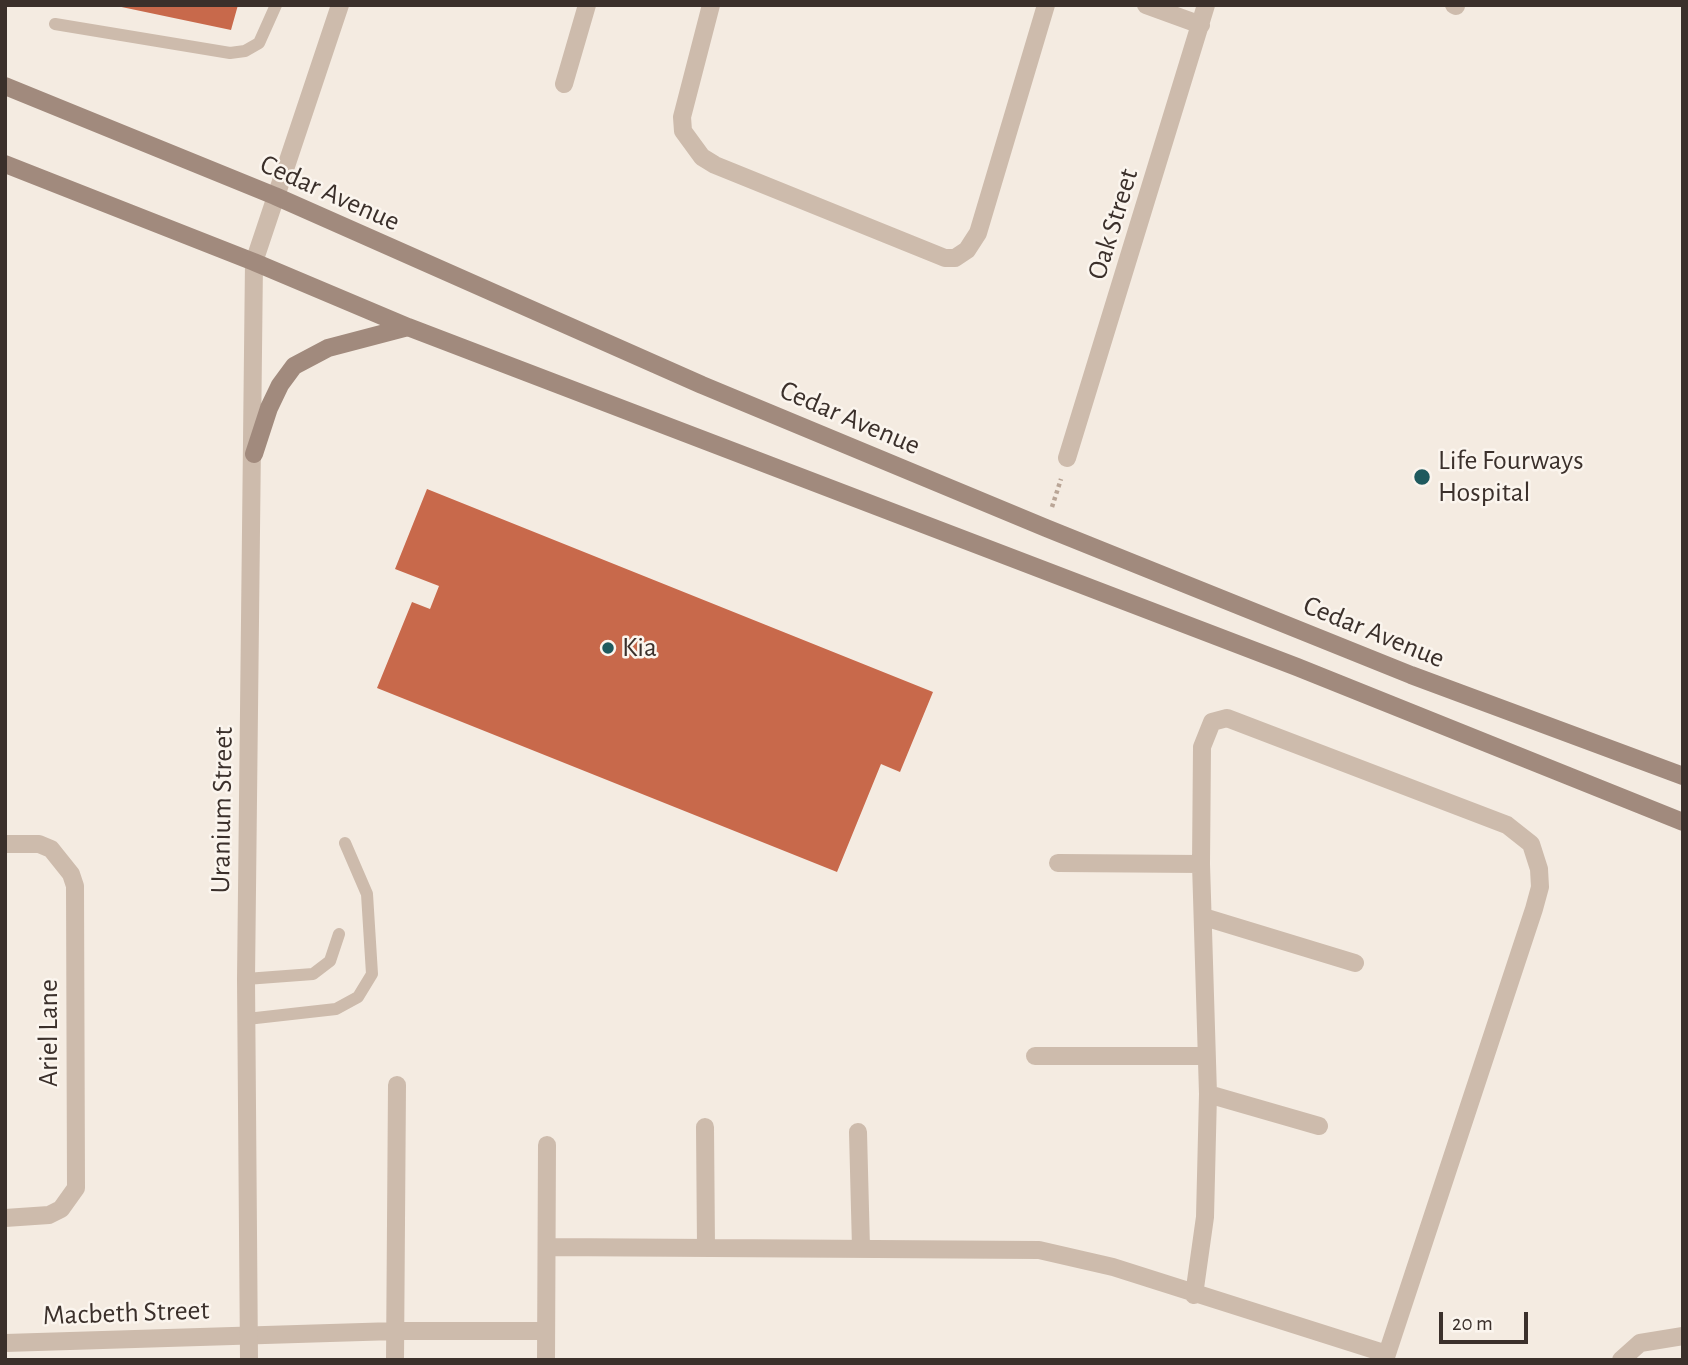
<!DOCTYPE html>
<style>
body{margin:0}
#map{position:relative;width:1688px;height:1365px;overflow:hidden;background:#f4ebe1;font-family:"Alegreya Sans",sans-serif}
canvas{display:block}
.frame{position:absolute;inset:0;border:7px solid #3b302b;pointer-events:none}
.scale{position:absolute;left:1439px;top:1312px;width:89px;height:32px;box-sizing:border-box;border:4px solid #3b302b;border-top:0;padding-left:9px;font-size:21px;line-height:24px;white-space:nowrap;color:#3b302b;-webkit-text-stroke:5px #fbf5ee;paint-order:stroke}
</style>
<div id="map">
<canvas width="1688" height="1365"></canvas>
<div class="frame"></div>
<div class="scale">20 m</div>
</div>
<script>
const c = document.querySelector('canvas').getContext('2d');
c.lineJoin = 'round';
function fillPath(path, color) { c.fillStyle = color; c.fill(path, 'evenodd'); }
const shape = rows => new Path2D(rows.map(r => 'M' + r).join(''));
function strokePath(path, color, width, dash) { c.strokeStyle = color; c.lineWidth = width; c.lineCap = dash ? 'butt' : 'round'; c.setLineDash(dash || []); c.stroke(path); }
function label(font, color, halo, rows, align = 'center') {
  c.font = font + ' "Alegreya Sans",sans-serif'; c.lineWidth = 5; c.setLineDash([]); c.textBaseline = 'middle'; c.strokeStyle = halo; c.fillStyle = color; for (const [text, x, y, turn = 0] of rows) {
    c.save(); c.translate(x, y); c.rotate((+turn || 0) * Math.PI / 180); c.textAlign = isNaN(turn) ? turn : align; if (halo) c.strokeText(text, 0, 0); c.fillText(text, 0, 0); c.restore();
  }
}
fillPath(shape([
 [112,5,238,5,231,30],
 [427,489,933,692,900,772,881,764,837,872,377,688,412,602,430,609,439,586,395,569]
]), '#c8694b');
strokePath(shape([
 [1052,507,1061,479]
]), '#b9a596', 4.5, [3.5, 3.5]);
strokePath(shape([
 [55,24,230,53,245,51,259,43,276,5],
 [246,979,313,974,330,961,339,934],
 [247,1019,336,1009,358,997,372,974,367,894,345,843]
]), '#cdbbac', 12);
strokePath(shape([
 [711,5,682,117,683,131,702,157,715,165,945,258,955,258,967,250,978,233,1046,5],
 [1146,5,1201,25],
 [1454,5,1456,6],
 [564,84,587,5],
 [1067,458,1206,5],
 [5,844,39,844,51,849,71,874,75,886,76,1188,61,1209,49,1215,5,1218],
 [1058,863,1201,864],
 [1204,917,1355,963],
 [1035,1056,1206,1056],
 [1208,1094,1319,1126],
 [705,1127,706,1247],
 [858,1132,861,1248],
 [548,1247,1039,1250,1113,1267,1387,1354],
 [1194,1295,1205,1217,1208,1094,1201,864,1202,747,1212,722,1227,718,1507,825,1531,844,1539,869,1540,887,1534,909,1385,1360],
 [5,1343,395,1331,545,1331],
 [395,1360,397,1085],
 [546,1360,547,1145],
 [1621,1360,1640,1343,1683,1336]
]), '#cdbbac', 18);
strokePath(shape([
 [249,1360,246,979,254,262,340,5]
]), '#cdbbac', 18);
strokePath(shape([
 [5,86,275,196,702,385,1046,528,1411,675,1683,776],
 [5,164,254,262,408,327,1297,667,1683,822],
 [254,454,269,408,280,385,294,366,328,348,408,327]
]), '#a18a7d', 18);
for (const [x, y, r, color] of [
 [1422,477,9,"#1f5a5e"],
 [608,648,7,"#1f5a5e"]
]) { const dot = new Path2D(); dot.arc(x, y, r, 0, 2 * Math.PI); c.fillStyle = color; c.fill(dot); strokePath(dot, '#fbf5ee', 2.5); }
label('28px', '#3b302b', '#fbf5ee', [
 ["Cedar Avenue",330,193,24],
 ["Oak Street",1113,224,-73],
 ["Cedar Avenue",850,418,23],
 ["Cedar Avenue",1374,632,22],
 ["Uranium Street",222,810,-89],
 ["Ariel Lane",49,1033,-90],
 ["Macbeth Street",126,1313,-2]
]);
label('28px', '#3b302b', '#fbf5ee', [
 ["Life Fourways",1438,461],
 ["Hospital",1438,493],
 ["Kia",622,648]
], 'left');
</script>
